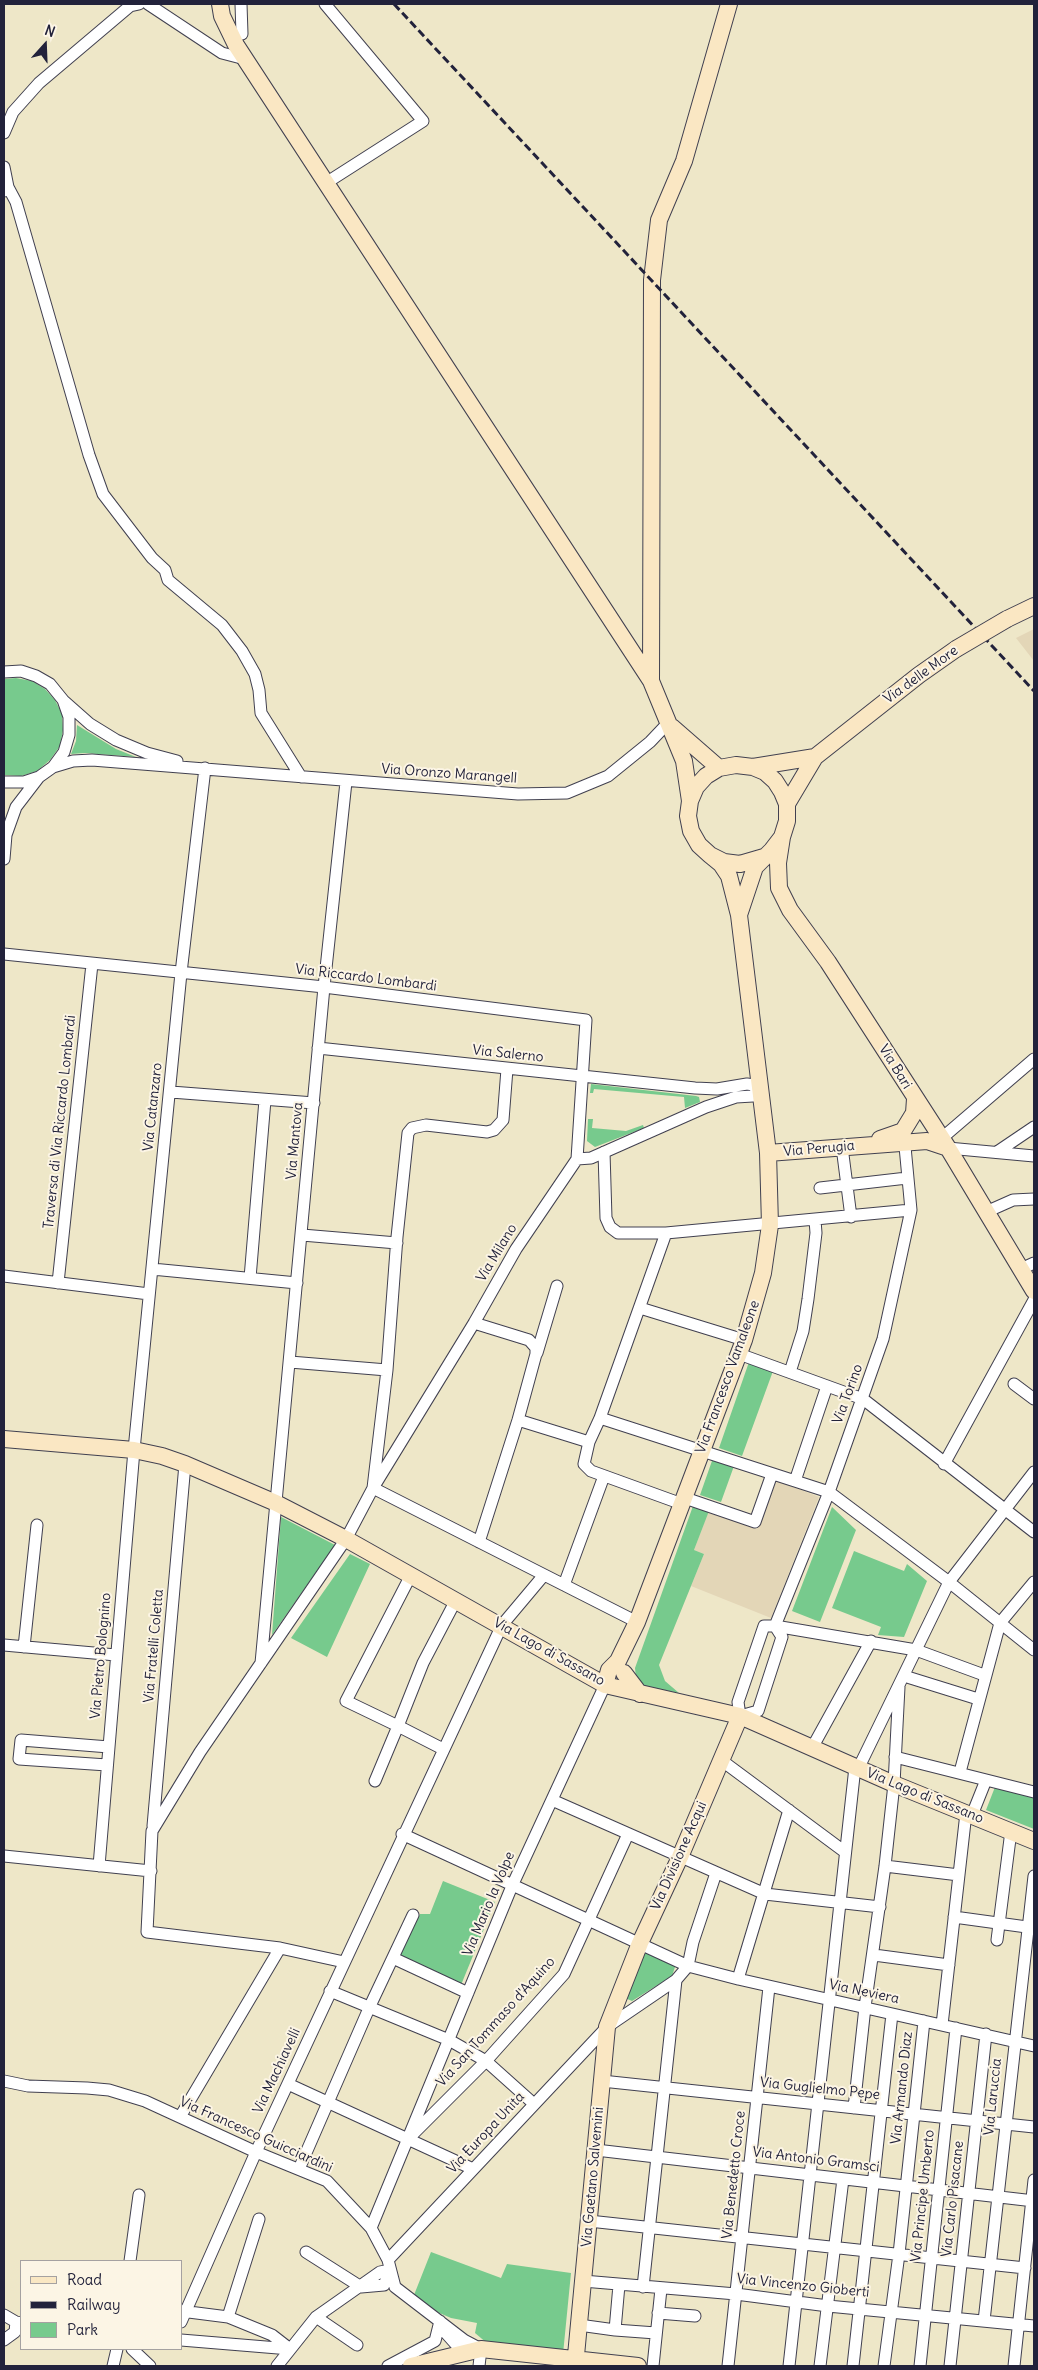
<!DOCTYPE html>
<style>
body{margin:0}
#map{position:relative;width:1038px;height:2370px;overflow:hidden;background:#eee7c8;font-family:Delius,sans-serif}
canvas{display:block}
.frame{position:absolute;inset:0;border:5px solid #22223b;pointer-events:none}
.legend{position:absolute;left:20px;top:2260px;width:162px;height:90px;box-sizing:border-box;background:#fcf5e5;border:1px solid #a5a1a1;margin:0;padding:6px 9px;list-style:none;font-size:15px;color:#22223b}
.legend li{display:flex;align-items:center;gap:10px;height:25px}
.legend b{width:25px;border:1px solid #a5a1a1}
.north{position:absolute;left:20px;top:20px;width:50px;height:50px;-webkit-text-stroke:4px #fcf5e5;paint-order:stroke;rotate:20deg;font-size:14px;font-weight:700;line-height:20px;text-align:center;color:#22223b}
.north::after{content:'';display:block;margin:auto;width:18px;height:22px;background:#22223b;clip-path:polygon(50% 0,100% 100%,50% 72%,0 100%)}
</style>
<div id="map">
<canvas width="1038" height="2370"></canvas>
<div class="frame"></div>
<ul class="legend">
<li><b style="height:6px;background:#fae7c3"></b>Road</li>
<li><b style="height:6px;background:#22223b"></b>Railway</li>
<li><b style="height:14px;background:#77ca8d"></b>Park</li>
</ul>
<div class="north">N</div>
</div>
<script>
const c = document.querySelector('canvas').getContext('2d');
c.lineJoin = 'round';
function fillPath(path, color) { c.fillStyle = color; c.fill(path, 'evenodd'); }
const shape = rows => new Path2D(rows.map(r => 'M' + r).join(''));
function strokePath(path, color, width, dash) { c.strokeStyle = color; c.lineWidth = width; c.lineCap = dash ? 'butt' : 'round'; c.setLineDash(dash || []); c.stroke(path); }
function label(font, color, halo, rows, align = 'center') {
  c.font = font + ' Delius,sans-serif'; c.lineWidth = 4; c.setLineDash([]); c.textBaseline = 'middle'; c.strokeStyle = halo; c.fillStyle = color; for (const [text, x, y, turn = 0] of rows) {
    c.save(); c.translate(x, y); c.rotate((+turn || 0) * Math.PI / 180); c.textAlign = isNaN(turn) ? turn : align; if (halo) c.strokeText(text, 0, 0); c.fillText(text, 0, 0); c.restore();
  }
}
fillPath(shape([
 [1034,629,1034,661,1016,638],
 [777,1480,819,1497,771,1618,691,1586,704,1554,694,1550,709,1510,757,1529]
]), '#e3d6b7');
fillPath(shape([
 [16,678,32,681,45,689,55,700,62,714,63,730,60,746,50,760,37,771,21,776,4,775,4,679],
 [77,725,116,749,136,757,85,753,71,754,76,741],
 [591,1084,696,1096,699,1097,700,1102,685,1108,684,1097,594,1089,593,1093,590,1093],
 [588,1119,593,1119,592,1128,626,1131,643,1125,644,1128,595,1147,587,1141],
 [749,1362,773,1371,742,1456,719,1448],
 [713,1458,734,1466,721,1502,700,1495],
 [693,1506,709,1511,694,1550,704,1554,659,1665,665,1681,679,1693,645,1686,636,1678,635,1668],
 [832,1507,856,1530,820,1622,792,1611],
 [281,1517,335,1545,272,1635],
 [854,1551,904,1571,907,1564,927,1581,904,1637,878,1635,881,1627,832,1608],
 [350,1554,370,1564,327,1657,291,1638],
 [995,1787,1034,1797,1034,1829,986,1810],
 [443,1881,495,1902,461,1985,399,1957,420,1914,430,1914],
 [644,1949,676,1964,672,1976,632,2001,625,1998],
 [431,2252,501,2278,507,2264,571,2273,563,2354,488,2344,475,2333,477,2323,451,2318,437,2312,414,2295]
]), '#77ca8d');
const street = shape([
 [148,4,222,53,245,59],
 [241,4,242,34],
 [325,4,423,121,326,183],
 [4,133,13,112,39,83,130,6,139,4],
 [4,167,8,187,4,191],
 [8,187,16,202,89,455,103,494,152,558,165,570,168,580,222,625,242,651,255,674,259,690,261,713,301,777],
 [4,672,21,671,36,676,50,684,63,700,69,717,69,735,64,752,53,767,39,777,24,782,4,782],
 [64,701,90,724,116,740,147,753,177,761],
 [53,767,73,761,92,760,518,794,567,793,608,776,650,742,668,723],
 [4,828,6,835,16,807,39,777],
 [4,859,6,835],
 [4,954,324,987,586,1020,577,1159],
 [318,1048,695,1088,717,1089,747,1084,760,1086,753,1096,736,1097,706,1107,591,1158,577,1159,516,1249,474,1323,373,1488,346,1539,200,1752,152,1831,147,1932,280,1948,344,1962],
 [507,1069,503,1120,494,1130,487,1132,426,1125,412,1128,408,1133,397,1237,387,1370,373,1488,637,1622],
 [171,1092,314,1103],
 [936,1141,942,1138,1034,1059],
 [842,1147,851,1217],
 [948,1148,1034,1156],
 [604,1152,606,1218,610,1227,618,1233,666,1233,911,1210],
 [997,1152,1034,1127],
 [820,1188,907,1178],
 [986,1212,1013,1200,1034,1199],
 [666,1233,600,1418,589,1442,584,1464,591,1471,682,1504],
 [302,1235,397,1243],
 [152,1269,297,1283],
 [1021,1269,1034,1263],
 [4,1276,149,1294],
 [250,1278,265,1100],
 [58,1283,92,964],
 [640,1308,744,1340],
 [474,1323,529,1340,536,1348,536,1354,518,1420,479,1542],
 [537,1353,557,1286],
 [739,1354,863,1399,1034,1532],
 [290,1362,387,1370],
 [790,1372,803,1331,808,1299,816,1233,815,1220],
 [1014,1384,1034,1399],
 [600,1418,829,1492,949,1582,1034,1650],
 [518,1420,589,1442],
 [944,1464,1034,1300],
 [795,1481,827,1386],
 [685,1498,755,1522,772,1474],
 [411,1575,346,1701,398,1726,423,1663,456,1600],
 [564,1585,604,1476],
 [775,1626,829,1492,883,1339,911,1210,904,1136],
 [775,1626,782,1637,758,1711,740,1716,738,1702,764,1626,775,1626,916,1650,984,1675],
 [4,1645,116,1655],
 [24,1647,37,1525],
 [261,1663,324,987,346,782],
 [904,1676,978,1699],
 [812,1748,871,1641],
 [895,1757,1034,1792],
 [721,1760,845,1852],
 [107,1765,19,1759,21,1740,109,1747],
 [858,1769,949,1582,1034,1472],
 [960,1772,1000,1623,1034,1582],
 [375,1781,398,1726,443,1749],
 [552,1800,765,1894,880,1907],
 [972,1815,986,1780],
 [153,1826,185,1464],
 [402,1834,688,1966,738,1979,1034,2046],
 [4,1856,151,1871],
 [99,1866,134,1450,181,973,205,768],
 [885,1866,959,1875],
 [954,1917,1034,1928],
 [997,1940,1011,1831],
 [874,1955,949,1965],
 [393,1958,468,1993],
 [688,1966,693,1942,716,1873],
 [738,1979,789,1810],
 [330,1991,449,2040,486,2061,534,2104],
 [942,2025,966,1813],
 [4,2081,28,2086,87,2088,109,2090,145,2101,256,2152,327,2181,371,2228,388,2260,395,2287,464,2340,481,2349],
 [602,2081,1034,2127],
 [288,2084,473,2169],
 [854,2108,865,2007,885,1866,894,1784,899,1687],
 [180,2117,280,1948],
 [413,2134,486,2061,564,1974,628,1834],
 [596,2150,1034,2201],
 [299,2169,370,2006,413,1915],
 [589,2221,1025,2268],
 [371,2228,512,1886,605,1685],
 [306,2252,361,2287],
 [388,2260,607,2027,676,1980,688,1966],
 [130,2261,139,2195],
 [583,2281,736,2294,828,2306,1034,2326],
 [619,2285,615,2330,656,2333],
 [643,2287,676,1980],
 [181,2311,228,2317,272,2335,290,2349],
 [658,2313,695,2316],
 [4,2315,16,2322],
 [228,2317,259,2219],
 [316,2317,357,2345],
 [984,2321,1034,1876],
 [181,2322,256,2152,502,1625,544,1575],
 [579,2325,615,2330],
 [444,2331,461,2350,472,2350],
 [4,2340,15,2332,16,2322,21,2323],
 [181,2340,290,2349],
 [132,2349,150,2366],
 [113,2366,117,2349],
 [277,2366,316,2317,380,2272,390,2270,384,2285,361,2287],
 [388,2366,435,2341,440,2321],
 [479,2366,481,2349],
 [653,2366,661,2289],
 [728,2366,769,1987],
 [789,2366,855,1767],
 [820,2366,843,2179],
 [853,2366,892,2014],
 [884,2366,899,2254,924,2021],
 [920,2366,956,2028],
 [950,2366,986,2034],
 [1014,2366,1034,2180]
]);
const secondary = shape([
 [220,4,222,16,236,45,651,681,684,761,690,801],
 [1007,619,1034,606],
 [651,681,652,280,659,220,684,161,729,4],
 [672,727,719,768],
 [753,767,815,757],
 [787,804,815,757,919,675,956,649],
 [782,837,778,863,779,888,790,910,828,962,948,1148,1034,1291],
 [739,915,755,867,772,850,782,837,787,821,787,804,782,792,775,781,765,772,753,767,736,765,719,768,706,776,696,787,690,801,688,816,691,831,699,845,710,855,724,862,740,864,764,857],
 [880,1139,903,1131,914,1113,915,1099],
 [768,1153,927,1141,948,1148],
 [4,1439,134,1450,162,1456,185,1464,276,1503,346,1539,605,1685,740,1716,894,1784,1034,1841],
 [624,1673,640,1694],
 [605,1685,609,1670,618,1661,637,1622,744,1340,763,1273,770,1225,768,1153,739,915,729,876,721,864,710,855],
 [411,2366,481,2349,638,2366],
 [575,2366,607,2027,640,1943,680,1857,740,1716]
]);
strokePath(street, '#414050', 13);
strokePath(secondary, '#414050', 18);
strokePath(street, '#fff', 11);
strokePath(secondary, '#fae7c3', 16);
strokePath(shape([
 [394,4,1034,691]
]), '#22223b', 3, [8, 4]);
const secondaryBridge = shape([
 [956,649,1007,619]
]);
strokePath(secondaryBridge, '#414050', 18, []);
strokePath(secondaryBridge, '#fae7c3', 16);
label('14px', '#22223b', '#fcf5e5', [
 ["Via delle More",921,675,-36],
 ["Via Oronzo Marangell",449,774,4],
 ["Via Riccardo Lombardi",366,978,7],
 ["Via Salerno",508,1054,6],
 ["Via Bari",895,1067,58],
 ["Via Catanzaro",153,1107,-84],
 ["Traversa di Via Riccardo Lombardi",60,1122,-84],
 ["Via Mantova",295,1141,-85],
 ["Via Perugia",819,1149,-5],
 ["Via Milano",497,1253,-59],
 ["Via Francesco Vamaleone",728,1377,-70],
 ["Via Torino",848,1394,-70],
 ["Via Fratelli Coletta",154,1646,-85],
 ["Via Lago di Sassano",549,1652,29],
 ["Via Pietro Bolognino",101,1656,-85],
 ["Via Lago di Sassano",925,1796,22],
 ["Via Divisione Acqui",679,1856,-66],
 ["Via Mario la Volpe",489,1904,-67],
 ["Via Neviera",864,1992,12],
 ["Via San Tommaso d'Aquino",496,2022,-48],
 ["Via Machiavelli",277,2071,-65],
 ["Via Armando Diaz",902,2088,-84],
 ["Via Guglielmo Pepe",820,2089,6],
 ["Via Laruccia",993,2097,-84],
 ["Via Europa Unita",486,2133,-47],
 ["Via Francesco Guicciardini",256,2135,24],
 ["Via Antonio Gramsci",816,2160,7],
 ["Via Benedetto Croce",734,2175,-84],
 ["Via Gaetano Salvemini",593,2177,-85],
 ["Via Principe Umberto",923,2196,-84],
 ["Via Carlo Pisacane",953,2199,-84],
 ["Via Vincenzo Gioberti",803,2286,6]
]);
</script>
